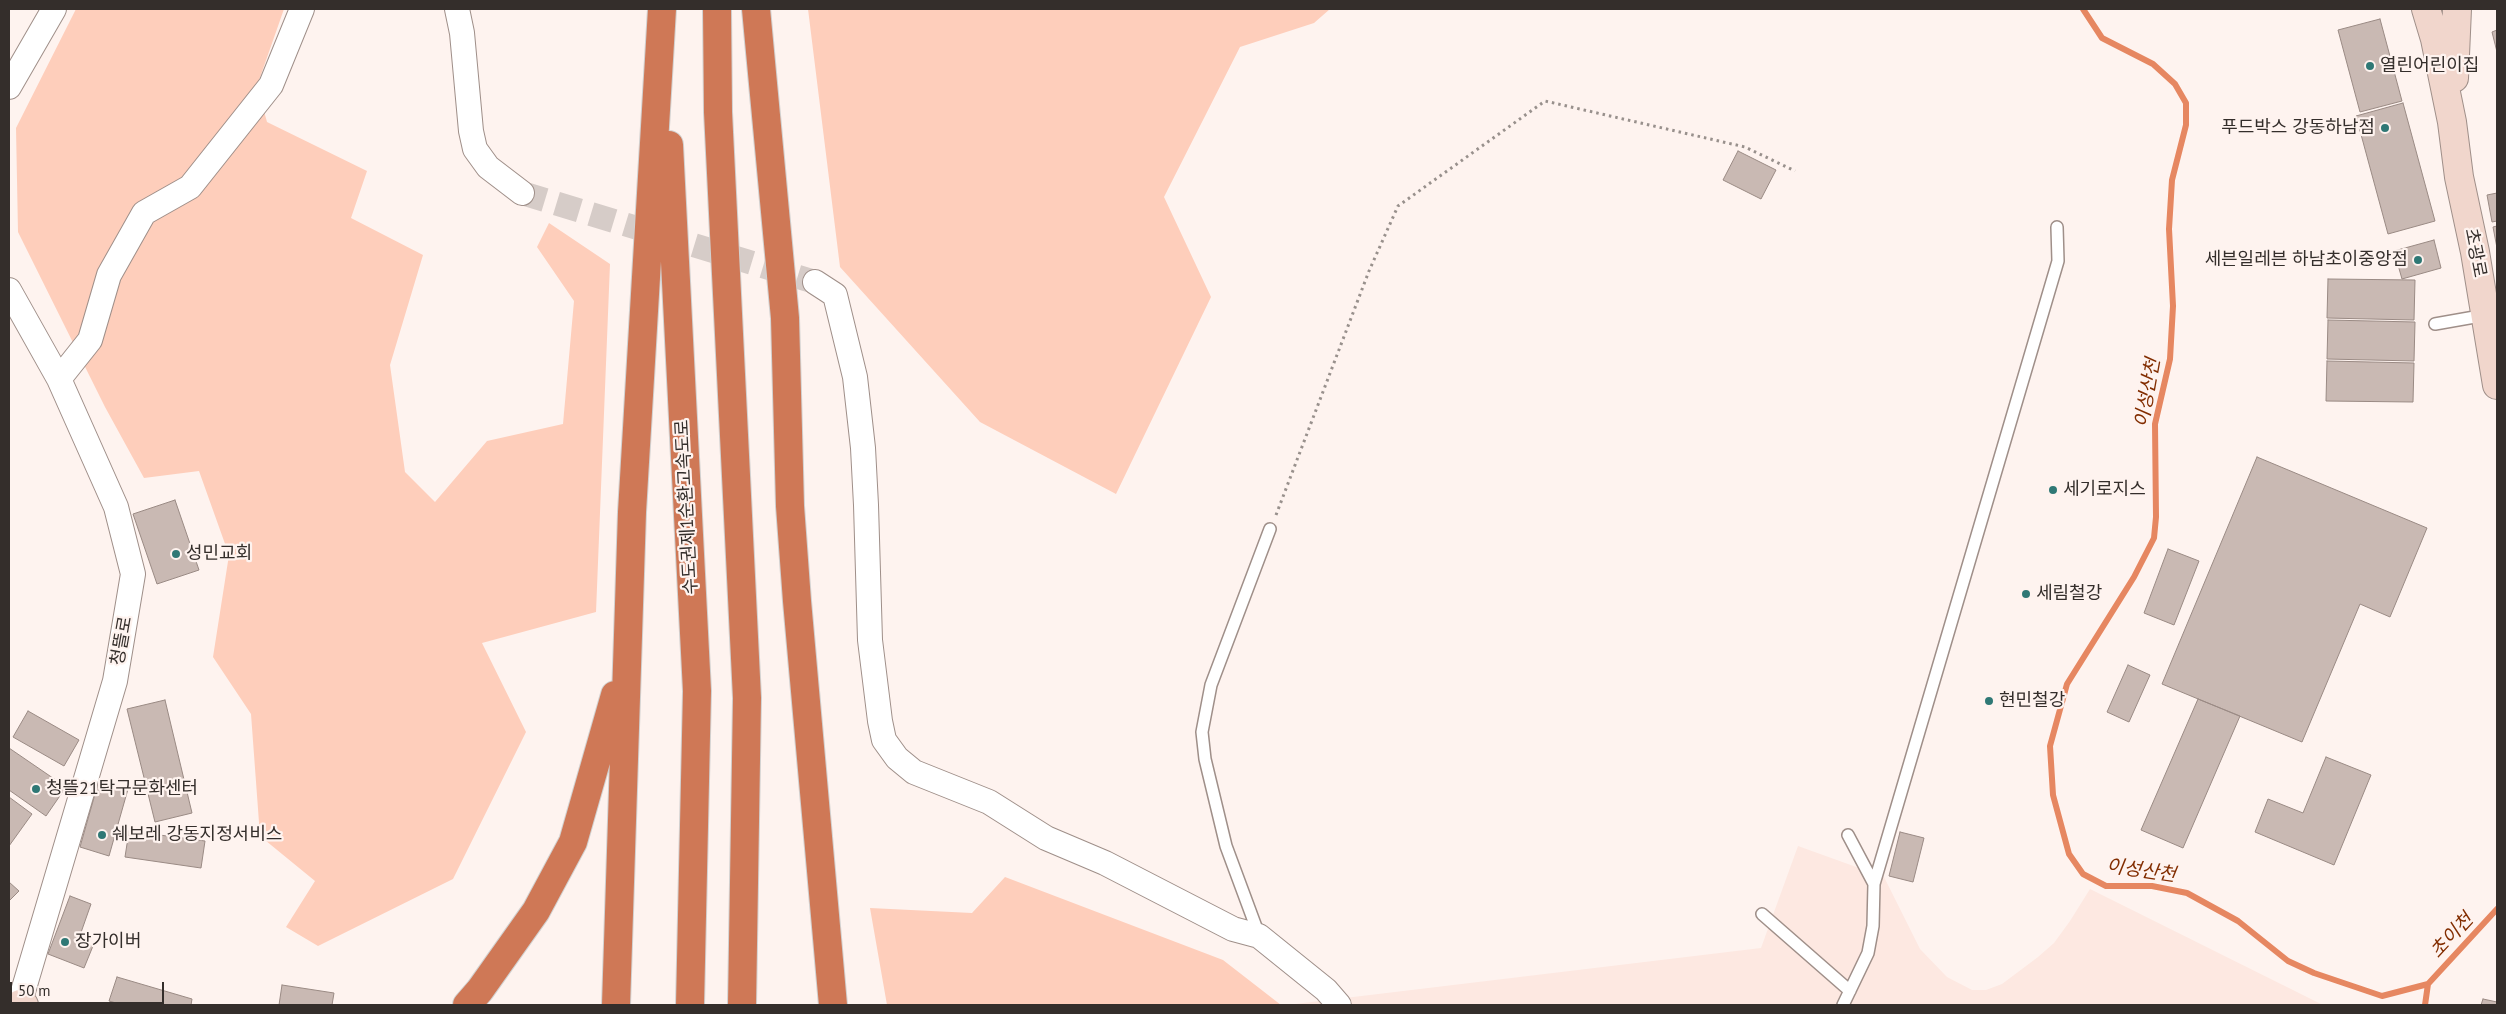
<!DOCTYPE html>
<meta charset="utf-8">
<style>
body{margin:0}
#map{position:relative;width:2506px;height:1014px;overflow:hidden;background:#fef3ef;font-family:"PT Sans",sans-serif}
canvas{display:block}
.frame{position:absolute;inset:0;border:10px solid #342e2b;pointer-events:none}
.scale{position:absolute;left:10px;top:982px;width:154px;height:22px;box-sizing:border-box;border:2px solid #342e2b;border-top:0;padding-left:6px;font-size:15px;line-height:18px;white-space:nowrap;color:#342e2b;-webkit-text-stroke:4px #fef3ef;paint-order:stroke}
</style>
<div id="map">
<canvas width="2506" height="1014"></canvas>
<div class="frame"></div>
<div class="scale">50 m</div>
</div>
<script>
const c = document.querySelector('canvas').getContext('2d');
c.lineJoin = 'round';
function fillPath(path, color) { c.fillStyle = color; c.fill(path, 'evenodd'); }
const shape = rows => new Path2D(rows.map(r => 'M' + r).join(''));
function strokePath(path, color, width, dash) { c.strokeStyle = color; c.lineWidth = width; c.lineCap = dash ? 'butt' : 'round'; c.setLineDash(dash || []); c.stroke(path); }
function label(font, color, halo, rows, align = 'center') {
  c.font = font + ' "PT Sans","Noto Sans KR",sans-serif'; c.lineWidth = 4.5; c.setLineDash([]); c.textBaseline = 'middle'; c.strokeStyle = halo; c.fillStyle = color; for (const [text, x, y, turn = 0] of rows) {
    c.save(); c.translate(x, y); c.rotate((+turn || 0) * Math.PI / 180); c.textAlign = isNaN(turn) ? turn : align; if (halo) c.strokeText(text, 0, 0); c.fillText(text, 0, 0); c.restore();
  }
}
fillPath(shape([
 [1798,846,1884,877,1920,949,1947,977,1972,990,1986,990,2002,984,2038,957,2054,943,2070,921,2090,889,2323,1005,1295,1004,1761,948]
]), '#fde8e1');
fillPath(shape([
 [76,9,284,9,257,86,267,122,367,171,351,218,423,255,390,365,405,472,435,502,487,441,563,424,574,301,537,247,549,223,610,264,596,612,482,643,526,732,453,879,318,946,286,927,315,881,260,836,251,714,213,657,229,555,199,471,144,478,105,407,18,232,16,128],
 [808,9,1330,9,1314,23,1240,47,1164,197,1211,297,1116,494,980,422,840,267],
 [1005,877,1223,960,1281,1005,887,1005,870,908,972,913]
]), '#fecebb');
strokePath(shape([
 [2083,9,2102,38,2153,64,2175,84,2186,103,2186,125,2172,180,2169,229,2173,306,2170,359,2155,424,2156,517,2154,538,2134,577,2067,684,2050,746,2053,795,2069,854,2083,874,2106,886,2152,886,2187,893,2238,921,2288,961,2314,973,2382,996,2428,984],
 [2428,984,2497,909],
 [2425,1005,2428,984]
]), '#e68761', 6);
const building = shape([
 [2380,19,2402,101,2360,112,2338,30,2380,19],
 [2497,30,2497,52,2492,32,2497,30],
 [2403,103,2435,221,2388,234,2356,116,2403,103],
 [1738,151,1776,170,1761,199,1723,180,1738,151],
 [2497,193,2497,221,2492,222,2487,195,2497,193],
 [2497,226,2497,248,2493,227,2497,226],
 [2434,240,2441,268,2402,279,2394,251,2434,240],
 [2328,279,2415,280,2414,320,2327,318,2328,279],
 [2328,320,2415,322,2414,361,2327,359,2328,320],
 [2327,361,2414,363,2413,402,2326,401,2327,361],
 [2257,457,2427,528,2390,617,2360,604,2302,742,2162,684,2257,457],
 [175,500,199,570,157,584,133,514,175,500],
 [2168,549,2199,561,2174,625,2144,613,2168,549],
 [2128,665,2150,675,2129,722,2107,712,2128,665],
 [2198,699,2240,716,2183,848,2141,830,2198,699],
 [165,700,192,813,155,822,127,709,165,700],
 [28,711,79,740,64,766,13,737,28,711],
 [9,748,66,787,46,816,9,790,9,748],
 [2326,757,2371,775,2334,865,2255,832,2268,799,2303,813,2326,757],
 [99,780,128,789,109,856,80,847,99,780],
 [9,797,32,814,9,846,9,797],
 [129,831,205,841,201,868,125,857,129,831],
 [1900,832,1924,838,1913,882,1889,876,1900,832],
 [9,882,19,891,9,901,9,882],
 [70,896,91,904,78,941,93,946,84,968,48,954,70,896],
 [117,977,192,999,191,1005,123,1005,109,1001,117,977],
 [282,985,334,993,332,1005,279,1005,282,985],
 [2483,999,2497,1002,2497,1005,2481,1005,2483,999]
]);
fillPath(building, '#c9b9b3');
strokePath(building, '#9a8a84', 1);
strokePath(shape([
 [522,193,815,282]
]), '#d6ccc8', 24, [24, 12]);
const lane = shape([
 [2435,324,2486,315],
 [1848,835,1874,884],
 [1762,914,1850,991],
 [1259,935,1226,846,1205,759,1202,732,1211,685,1270,529],
 [1843,1005,1868,953,1873,926,1874,884,2058,261,2057,227]
]);
const street = shape([
 [457,9,462,33,471,131,475,149,488,167,522,193],
 [9,87,54,9],
 [815,282,835,295,855,377,863,448,866,505,870,640,880,721,884,740,897,758,914,772,989,802,1046,838,1105,863,1233,929,1259,936,1326,990,1339,1005],
 [9,290,59,379,116,507,133,574,115,681,19,1005],
 [59,379,90,340,109,275,144,213,190,187,271,85,302,9]
]);
const secondary = shape([
 [2426,9,2435,39,2452,122,2459,177,2475,252,2497,385],
 [2454,78,2457,9],
 [20,1004,24,1005]
]);
const highway = shape([
 [717,9,718,112,747,698,742,1005],
 [756,9,785,318,790,506,797,601,833,1005],
 [669,145,697,691,690,1005],
 [467,1005,480,990,536,911,573,842,615,695],
 [616,1005,632,512,662,9]
]);
strokePath(lane, '#9f8f89', 14);
strokePath(street, '#9f8f89', 26);
strokePath(secondary, '#9f8f89', 30);
strokePath(highway, '#d2d1d0', 30);
strokePath(shape([
 [1276,515,1369,271,1398,206,1545,101,1745,147,1795,171]
]), '#98908c', 3, [2.5, 4]);
strokePath(lane, '#fff', 11);
strokePath(street, '#fff', 24);
strokePath(secondary, '#f1d6cc', 28);
strokePath(highway, '#cf7856', 28);
for (const [x, y, r, color] of [
 [2370,66,5,"#2f7875"],
 [2385,128,5,"#2f7875"],
 [2418,260,5,"#2f7875"],
 [2053,490,5,"#2f7875"],
 [176,554,5,"#2f7875"],
 [2026,594,5,"#2f7875"],
 [1989,701,5,"#2f7875"],
 [36,789,5,"#2f7875"],
 [102,835,5,"#2f7875"],
 [65,942,5,"#2f7875"]
]) { const dot = new Path2D(); dot.arc(x, y, r, 0, 2 * Math.PI); c.fillStyle = color; c.fill(dot); strokePath(dot, '#fef3ef', 2); }
label('18px', '#342e2b', '#fef3ef', [
 ["열린어린이집",2380,66],
 ["푸드박스 강동하남점",2375,128,"right"],
 ["세븐일레븐 하남초이중앙점",2408,260,"right"],
 ["세기로지스",2063,490],
 ["성민교회",186,554],
 ["세림철강",2036,594],
 ["현민철강",1999,701],
 ["청뜰21탁구문화센터",46,789],
 ["쉐보레 강동지정서비스",112,835],
 ["장가이버",75,942]
], 'left');
label('18px', '#342e2b', '#fef3ef', [
 ["초광로",2475,253,79],
 ["수도권제1순환고속도로",687,507,-93],
 ["청뜰로",122,641,-80]
]);
label('italic 19px', '#822d00', '#fef3ef', [
 ["이성산천",2148,393,-80],
 ["이성산천",2141,871,8],
 ["초이천",2452,936,-47]
]);
</script>
